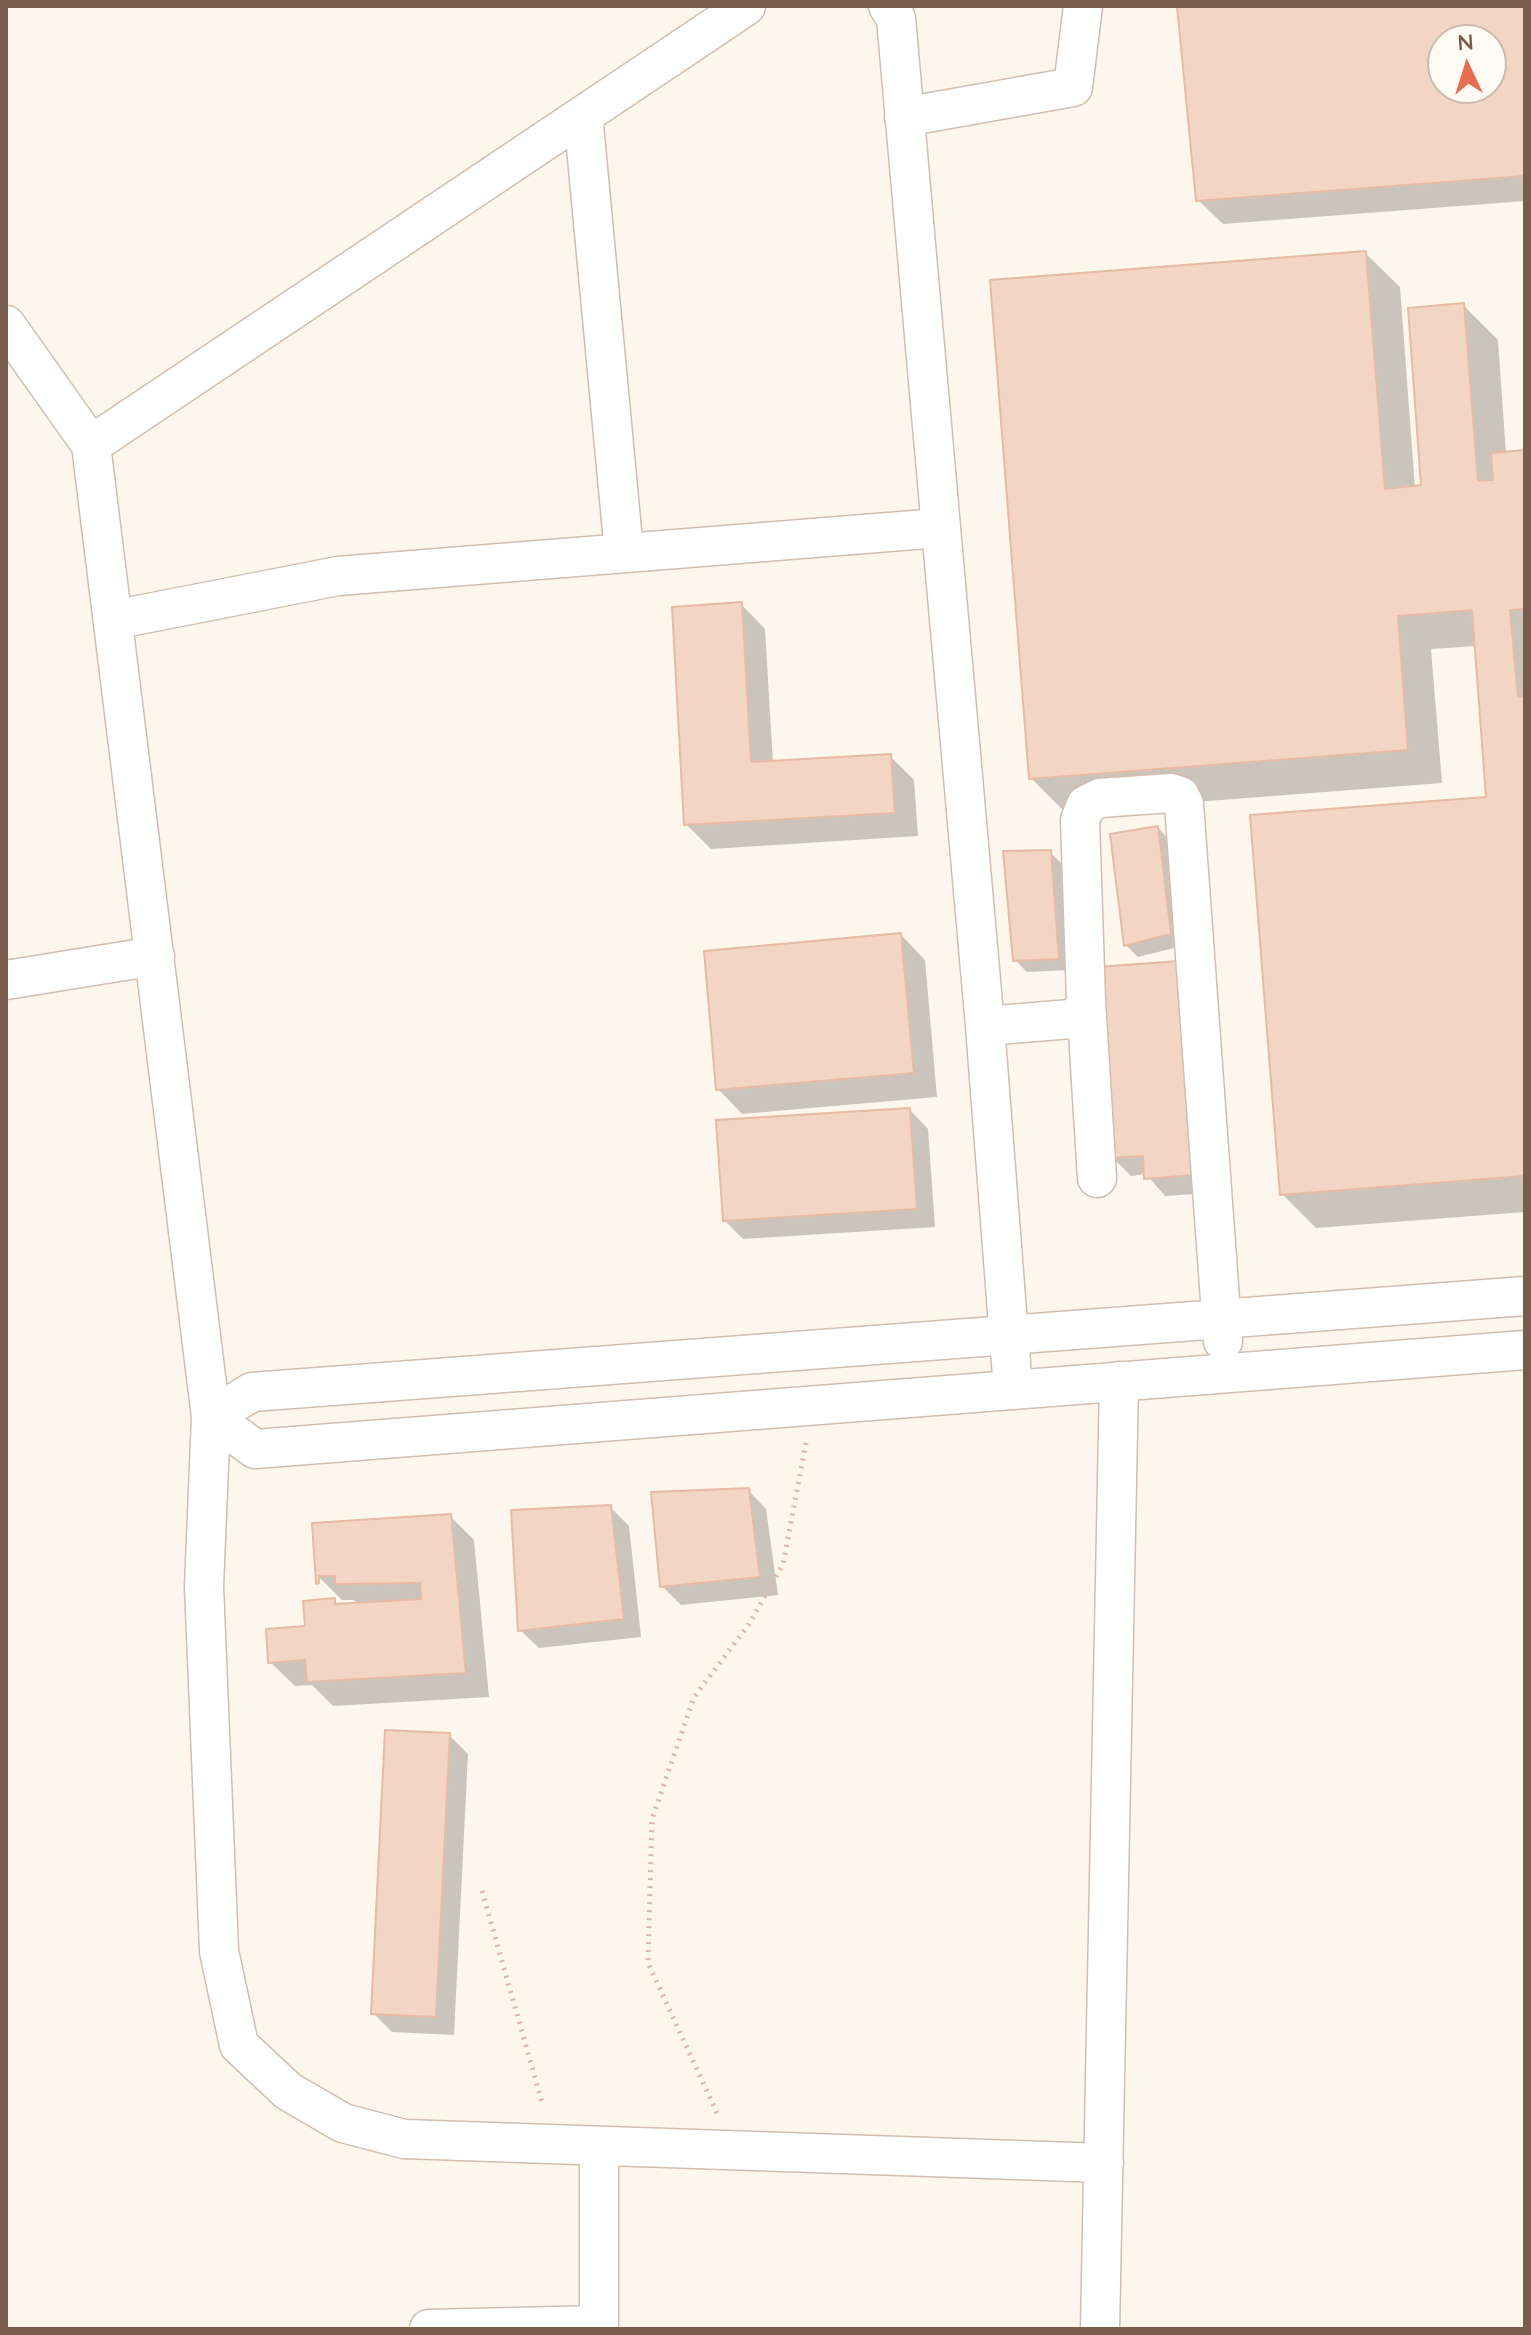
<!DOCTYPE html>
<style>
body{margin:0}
#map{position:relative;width:1531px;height:2335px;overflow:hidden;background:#fdf6ec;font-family:Quicksand,sans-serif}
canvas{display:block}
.frame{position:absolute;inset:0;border:8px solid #7a5c4d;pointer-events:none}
.north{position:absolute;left:1427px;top:24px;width:80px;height:80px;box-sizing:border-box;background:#fffaf3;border:2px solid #cabbb1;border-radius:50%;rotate:356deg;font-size:22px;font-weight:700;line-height:32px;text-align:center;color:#7a5c4d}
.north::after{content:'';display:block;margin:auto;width:28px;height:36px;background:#e76f51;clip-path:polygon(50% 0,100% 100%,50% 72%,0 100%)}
</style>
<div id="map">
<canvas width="1531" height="2335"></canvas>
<div class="frame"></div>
<div class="north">N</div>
</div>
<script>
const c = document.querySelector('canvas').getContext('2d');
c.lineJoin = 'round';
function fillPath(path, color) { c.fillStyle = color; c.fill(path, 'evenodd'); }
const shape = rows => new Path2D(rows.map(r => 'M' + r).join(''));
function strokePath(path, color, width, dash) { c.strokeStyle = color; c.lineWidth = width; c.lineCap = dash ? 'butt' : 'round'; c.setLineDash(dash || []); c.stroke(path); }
fillPath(shape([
 [1179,6,1525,6,1525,201,1223,224,1198,200],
 [1443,40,1491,40,1491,88,1443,88],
 [1365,253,1400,287,1415,488,1423,487,1464,306,1498,340,1506,454,1525,453,1525,1212,1316,1228,1282,1194,1488,799,1476,646,1431,649,1442,783,1065,812,1031,778],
 [741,604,765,629,773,763,890,756,914,780,918,836,711,849,686,824],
 [1158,828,1170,840,1182,946,1138,957,1126,945],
 [1051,853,1063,865,1070,970,1027,972,1015,960],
 [901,935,925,960,937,1097,742,1114,718,1089],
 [1099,969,1211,1193,1165,1196,1146,1174,1131,1176,1112,1157],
 [910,1110,928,1129,935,1227,743,1239,724,1220],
 [748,1490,766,1509,778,1595,681,1605,662,1586],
 [610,1507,629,1526,641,1637,539,1648,520,1630],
 [450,1516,474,1540,489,1697,333,1706,312,1685,295,1686,270,1662,334,1600,339,1606,359,1605,354,1600,342,1600,317,1575],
 [449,1735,468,1754,454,2035,392,2032,373,2013]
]), '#0003');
const building = shape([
 [1177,6,1525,6,1525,176,1196,201,1177,6],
 [1443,40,1491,40,1491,88,1443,88,1443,40],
 [1366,251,1385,489,1421,485,1408,308,1464,303,1478,481,1493,480,1491,453,1525,450,1525,609,1510,610,1518,697,1525,696,1525,1176,1280,1195,1250,815,1486,797,1472,610,1398,616,1408,750,1029,779,990,280,1366,251],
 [742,602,751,762,891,754,895,813,684,825,672,607,742,602],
 [1158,826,1171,934,1124,946,1110,834,1158,826],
 [1051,850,1059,959,1013,961,1003,851,1051,850],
 [901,933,914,1073,716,1090,704,951,901,933],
 [1179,961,1194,1175,1144,1179,1143,1156,1110,1158,1097,967,1179,961],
 [910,1108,917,1209,723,1221,716,1120,910,1108],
 [749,1488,760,1577,660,1587,651,1492,749,1488],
 [611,1505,624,1619,518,1631,511,1510,611,1505],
 [451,1514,466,1673,307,1682,305,1660,268,1663,266,1629,305,1626,303,1601,335,1598,335,1604,421,1599,420,1583,335,1584,335,1576,319,1576,319,1583,316,1584,312,1523,451,1514],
 [385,1730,450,1733,436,2017,371,2014,385,1730]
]);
fillPath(building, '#f3d5c3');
strokePath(building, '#e6bba3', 2);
const minor = shape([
 [888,6,896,18,985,1026,1013,1389],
 [583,115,624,552],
 [904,117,1073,87,1083,6],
 [6,325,91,445,211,1417,204,1586,219,1951,239,2045,288,2091,343,2123,404,2139,1104,2163],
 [91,445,746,6],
 [113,620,338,576,939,528],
 [6,980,155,956],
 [1086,1001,1097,1178],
 [985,1026,1071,1019,1082,1012,1086,1001,1080,820,1086,805,1100,798,1171,793,1180,796,1184,804,1223,1341],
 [1525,1296,252,1392,211,1417,255,1449,1525,1350],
 [599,2146,599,2329],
 [429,2329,599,2325],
 [1100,2329,1119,1381]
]);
strokePath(minor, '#d1beb0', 41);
strokePath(shape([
 [482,1891,543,2106],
 [717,2113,648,1963,652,1819,694,1697,749,1624,783,1564,806,1443]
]), '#d9b8a5', 5, [2, 6]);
strokePath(minor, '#fff', 38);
</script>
